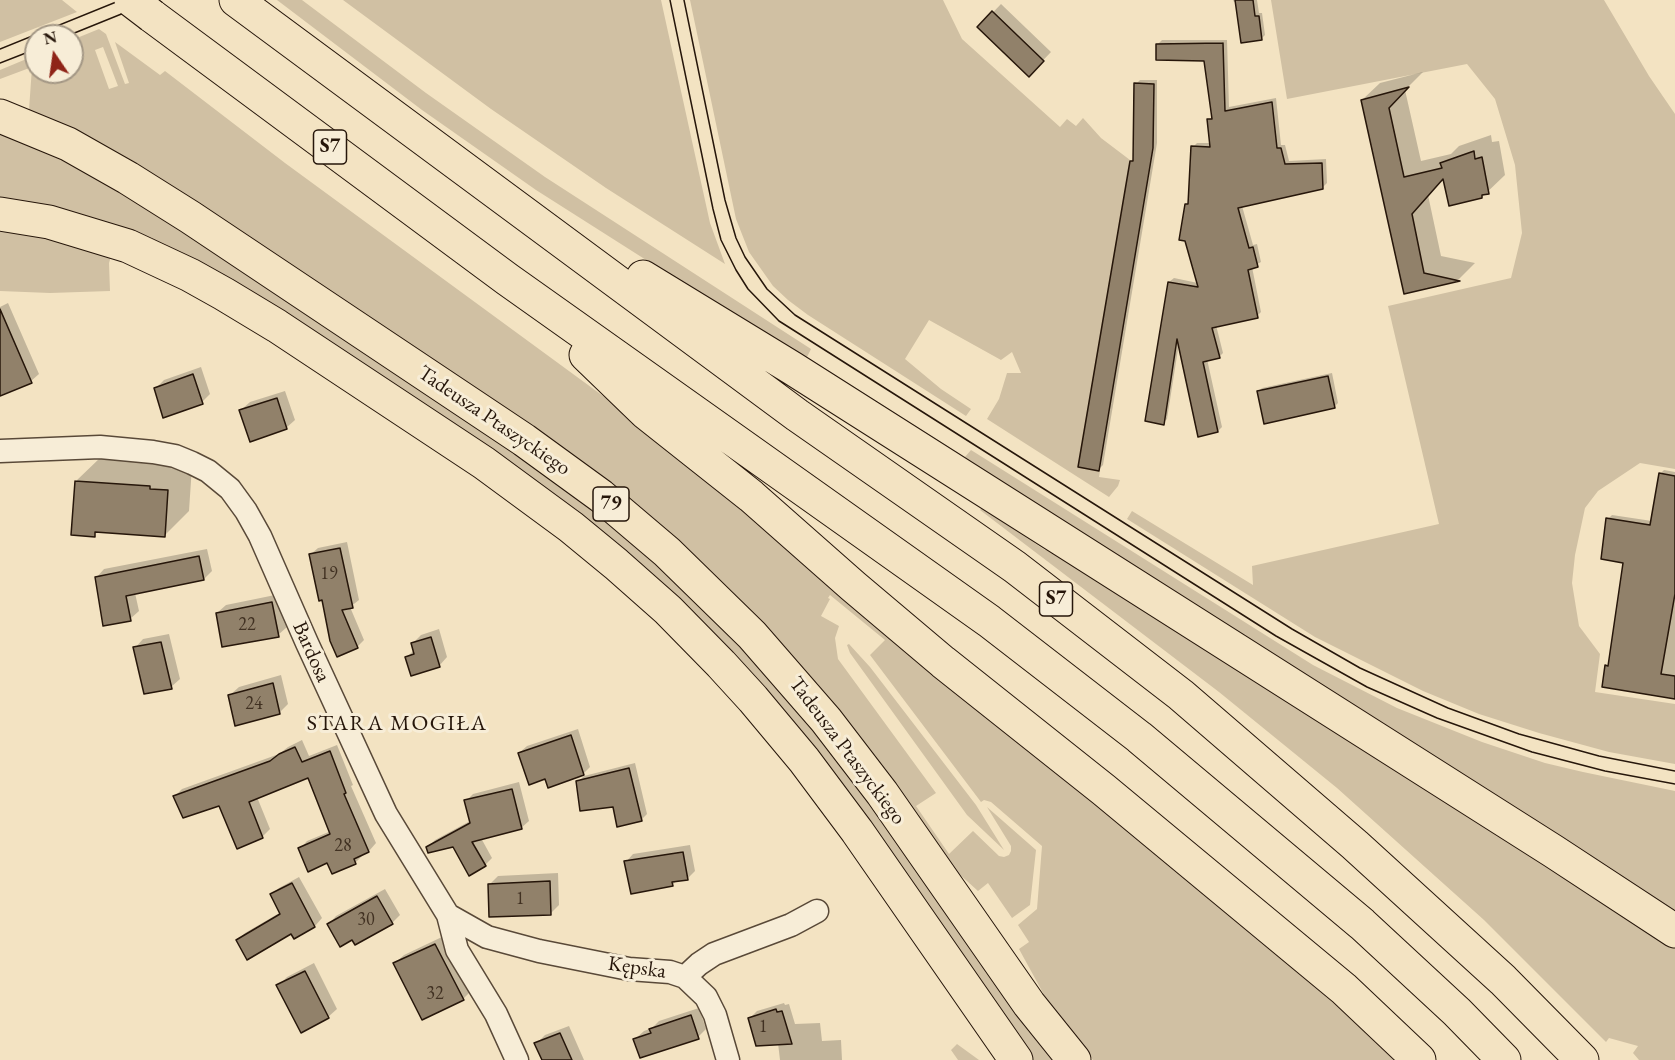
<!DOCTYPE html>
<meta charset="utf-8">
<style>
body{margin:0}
#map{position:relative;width:1675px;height:1060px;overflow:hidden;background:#f3e3c2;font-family:"EB Garamond",serif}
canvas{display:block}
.north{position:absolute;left:24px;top:24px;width:60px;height:60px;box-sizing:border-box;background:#f7edd7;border:2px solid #a39785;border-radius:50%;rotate:347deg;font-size:16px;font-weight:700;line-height:24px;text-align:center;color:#26160a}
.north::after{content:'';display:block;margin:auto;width:21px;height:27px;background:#8f2418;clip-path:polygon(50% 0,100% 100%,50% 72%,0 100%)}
</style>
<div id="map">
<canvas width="1675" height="1060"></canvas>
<div class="north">N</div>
</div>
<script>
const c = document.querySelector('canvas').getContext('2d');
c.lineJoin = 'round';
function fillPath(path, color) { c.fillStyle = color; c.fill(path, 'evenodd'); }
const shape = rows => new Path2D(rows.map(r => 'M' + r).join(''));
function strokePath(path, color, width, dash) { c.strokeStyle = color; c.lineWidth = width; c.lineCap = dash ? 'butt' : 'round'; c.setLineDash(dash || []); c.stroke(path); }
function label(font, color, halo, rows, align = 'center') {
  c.font = font + ' "EB Garamond",serif'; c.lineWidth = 6; c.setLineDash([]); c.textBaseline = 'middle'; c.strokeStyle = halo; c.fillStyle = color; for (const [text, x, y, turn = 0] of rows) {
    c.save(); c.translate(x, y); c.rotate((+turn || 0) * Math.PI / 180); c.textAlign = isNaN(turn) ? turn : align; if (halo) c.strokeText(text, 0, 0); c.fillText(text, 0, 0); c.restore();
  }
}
fillPath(shape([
 [0,0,62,0,77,12,0,42],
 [277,0,302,0,426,93,545,177,811,349,807,357,965,457,971,450,1313,665,1397,708,1482,742,1545,763,1583,772,1675,791,1675,914,536,190,422,110],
 [343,0,661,0,710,223,725,264,606,188,491,109],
 [690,0,943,0,962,39,1060,127,1067,119,1076,126,1083,118,1101,138,1130,160,1079,467,1100,471,1099,477,1120,480,1118,486,1109,497,987,419,999,399,1007,373,1021,373,1012,352,1001,360,929,320,905,359,941,389,971,409,966,416,808,315,788,300,773,286,749,252,736,219],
 [1271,0,1604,0,1649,76,1675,114,1675,469,1640,463,1598,491,1585,508,1575,555,1572,583,1579,626,1600,654,1595,692,1675,704,1675,764,1609,752,1539,733,1479,714,1423,691,1315,637,1127,519,1132,511,1253,585,1252,566,1439,524,1388,306,1511,278,1522,233,1515,165,1495,99,1467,64,1287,99],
 [99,29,106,34,125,84,129,83,115,42,160,75,165,71,285,163,629,415,1165,859,1338,1007,1394,1060,1093,1060,1060,1024,1019,949,1029,942,1018,925,1037,909,1042,846,991,802,984,800,981,802,870,655,885,640,830,595,828,598,830,599,821,616,839,626,835,638,838,659,936,793,916,806,949,854,973,831,999,856,1004,857,1009,855,1011,851,1011,846,987,807,1036,850,1030,905,1012,918,988,883,978,891,947,863,775,638,66,127,29,110,32,67,0,79,0,70,36,55,36,72,72,72,72,40],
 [103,47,118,86,109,89,95,50],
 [0,129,83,166,487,432,619,529,741,643,843,765,1056,1060,1032,1060,865,819,808,744,340,351,0,200],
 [0,227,112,253,109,263,110,291,50,293,0,291],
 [982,508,1045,550,1049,549,1672,945,1675,948,1675,1060,1639,1060,1633,1053,1638,1046,1609,1038,1606,1042,1484,920,1337,788,1219,692,980,510],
 [849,644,870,667,976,805,1004,850,967,815,850,653,847,645],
 [957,1044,979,1060,958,1060,951,1050]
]), '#d0c0a3');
fillPath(shape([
 [1233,0,1257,0,1259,13,1262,13,1265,35,1261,39,1237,1,1234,2],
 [1001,4,1051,52,1029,75,979,27],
 [1162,40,1227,40,1229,107,1276,98,1281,145,1285,145,1289,161,1326,159,1327,183,1323,187,1242,206,1253,245,1257,244,1261,262,1252,267,1261,312,1257,316,1216,325,1223,353,1219,357,1207,359,1222,427,1218,431,1179,343,1167,419,1163,423,1169,282,1174,278,1198,283,1187,205,1190,201,1193,147,1197,143,1211,143,1209,120,1213,116,1206,60,1158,44],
 [1423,72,1405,90,1421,161,1451,154,1459,146,1491,135,1492,142,1499,141,1505,175,1482,197,1444,177,1428,195,1441,256,1475,263,1459,279,1405,292,1362,100,1380,83],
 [1140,80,1157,80,1157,143,1103,465,1099,469,1131,162,1135,158,1136,84],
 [8,303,39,374,31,381,16,388,0,349,0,307],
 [201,367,210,394,202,402,155,389,164,380],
 [1332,373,1338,403,1334,407,1258,392,1262,388],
 [285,391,295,420,286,428,241,410,250,402],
 [101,457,192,466,189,511,164,536,98,531,94,535,76,481],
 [1664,470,1675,472,1675,697,1607,666,1610,663,1625,561,1608,519,1612,515,1652,521,1660,474],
 [347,542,359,600,350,607,364,640,357,647,311,554,318,548],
 [207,549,212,571,204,579,135,593,139,611,130,619,96,578,104,569],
 [280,594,287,627,278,635,217,613,226,605],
 [439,629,447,657,439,666,407,657,414,650,412,644,421,635],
 [169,634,180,679,171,687,135,648,143,639],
 [281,675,288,704,279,713,230,695,239,687],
 [578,729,590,767,583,774,546,777,519,753,527,746],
 [302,740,309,756,337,745,353,785,351,786,376,843,369,851,362,854,362,856,355,863,328,861,300,849,307,841,331,831,309,776,257,797,270,829,263,836,237,847,220,804,175,796,182,789,279,754,288,747],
 [635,763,647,814,641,820,578,782,584,776],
 [519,782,529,821,521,828,481,838,492,858,485,865,454,845,428,847,435,840,470,821,466,801,473,794],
 [690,845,695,871,688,878,678,880,672,885,626,862,633,854],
 [558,873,559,905,551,913,490,884,498,876],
 [299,877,322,918,315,926,294,936,292,932,237,940,245,933,281,912,271,895,279,888],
 [385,889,400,915,392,923,353,938,329,924,336,916],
 [444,936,472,990,463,999,423,1018,395,963,404,955],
 [314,963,337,1009,328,1017,278,986,287,977],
 [784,1003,785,1005,789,1004,795,1024,820,1023,822,1041,841,1040,842,1060,780,1060,778,1043,749,1019,757,1011],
 [699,1008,706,1029,698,1037,635,1039,644,1031,652,1028,659,1021],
 [569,1026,584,1060,543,1060,536,1044,545,1035]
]), '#0003');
const building = shape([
 [1235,0,1253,0,1255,16,1259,16,1262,40,1241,43,1235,0],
 [992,11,1044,61,1029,77,977,27,992,11],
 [1223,43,1225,111,1272,102,1277,148,1281,148,1285,164,1322,163,1323,189,1238,208,1249,248,1253,247,1258,267,1248,270,1258,318,1212,328,1220,358,1203,362,1218,432,1198,437,1177,339,1164,425,1145,421,1168,282,1198,287,1185,241,1179,240,1185,204,1188,204,1191,146,1210,147,1207,119,1212,119,1204,61,1156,60,1156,44,1223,43],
 [1134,83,1154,84,1153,148,1099,471,1078,467,1130,161,1133,161,1134,83],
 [1409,87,1389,108,1404,177,1442,168,1440,163,1474,151,1475,159,1482,157,1489,194,1482,195,1482,198,1449,206,1443,179,1412,214,1424,273,1460,281,1404,294,1361,100,1409,87],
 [0,309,32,383,0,396,0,309],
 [193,374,203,404,163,418,154,388,193,374],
 [1328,376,1335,408,1264,424,1257,391,1328,376],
 [277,398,287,429,250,442,239,410,277,398],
 [1659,473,1675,476,1675,594,1661,674,1675,676,1675,699,1602,687,1605,665,1608,666,1623,563,1601,559,1606,518,1650,525,1659,473],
 [75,481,150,486,150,489,168,490,165,537,95,532,95,537,71,535,75,481],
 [340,548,353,608,342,610,358,648,337,657,330,641,322,600,319,601,309,554,340,548],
 [199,556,204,580,126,596,131,621,103,626,95,577,199,556],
 [272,602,279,637,222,647,216,613,272,602],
 [431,637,440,667,411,676,405,657,414,654,411,643,431,637],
 [161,642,172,689,144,694,133,647,161,642],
 [273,683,280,714,235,726,228,695,273,683],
 [571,735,584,775,548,788,545,779,529,785,518,753,571,735],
 [295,747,302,762,330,751,346,793,344,794,369,852,354,859,356,864,332,874,327,863,308,872,298,848,330,834,308,778,249,802,263,838,237,849,219,806,183,818,173,796,270,761,279,754,295,747],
 [629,768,642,821,617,827,613,807,580,811,576,781,629,768],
 [512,789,522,829,472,842,486,866,469,876,453,847,428,853,426,847,470,823,464,800,512,789],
 [683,852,688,880,672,882,673,886,631,894,624,861,683,852],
 [550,881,551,915,489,917,488,884,550,881],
 [292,883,315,927,294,939,291,934,247,960,236,940,280,914,270,894,292,883],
 [377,896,393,924,355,945,352,940,340,947,327,924,377,896],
 [435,944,464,1000,422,1020,393,963,435,944],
 [305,971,329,1018,301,1033,276,985,305,971],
 [776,1009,777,1012,782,1011,792,1044,756,1046,748,1018,776,1009],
 [691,1015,699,1039,640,1058,633,1039,651,1033,649,1029,691,1015],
 [560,1033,572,1060,542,1060,534,1043,560,1033]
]);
fillPath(building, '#91816a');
strokePath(building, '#26160a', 1.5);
const minor = shape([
 [0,451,100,447,153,452,175,456,192,463,208,471,230,489,246,511,260,536,307,643,386,814,448,915,457,950,496,1014,517,1060],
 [448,915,487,937,539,951,629,969,670,972,685,977,706,997,715,1015,728,1060],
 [685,977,699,964,714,954,791,925,817,911]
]);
const primary = shape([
 [0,116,68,144,128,178,190,217,524,440,601,496,667,552,752,635,826,720,882,793,1029,1004,1074,1060],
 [0,214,49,222,128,246,190,275,224,294,277,326,484,463,571,527,616,564,668,610,721,664,753,699,804,760,857,831,1016,1060]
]);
const motorway = shape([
 [236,0,797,415,1015,567,1181,695,1355,845,1503,980,1582,1060],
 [152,16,507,279,989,621,1139,737,1362,924,1457,1012,1504,1060],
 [643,277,792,368,1553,851,1675,931],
 [586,355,645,412,751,496,853,586,943,662,1104,790,1344,989,1419,1060]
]);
strokePath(minor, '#594938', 25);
strokePath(primary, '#26160a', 35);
strokePath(motorway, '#26160a', 35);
strokePath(minor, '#f7edd7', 22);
strokePath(primary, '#f3e3c2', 33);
strokePath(motorway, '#f3e3c2', 33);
strokePath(shape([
 [670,0,713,209,721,240,736,270,748,289,779,321,1276,636,1367,687,1437,718,1532,752,1605,771,1675,784],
 [684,0,725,200,736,238,745,257,767,289,795,315,1292,629,1360,668,1448,708,1519,734,1599,756,1675,771],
 [67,36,156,0],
 [0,49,121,0],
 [0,63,36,49]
]), '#26160a', 1.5);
const motorwayBridge = shape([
 [131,0,152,16]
]);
strokePath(motorwayBridge, '#26160a', 35, []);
strokePath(motorwayBridge, '#f3e3c2', 33);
label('18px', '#413122', null, [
 ["19",329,574],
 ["22",247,625],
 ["24",254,704],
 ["28",343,846],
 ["1",520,899],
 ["30",366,920],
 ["32",435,994],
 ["1",763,1027]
]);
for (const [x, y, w] of [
 [330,147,33],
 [611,504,36],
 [1056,599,33]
]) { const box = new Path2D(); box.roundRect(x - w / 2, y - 17, w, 34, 4.5); c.fillStyle = '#f7edd7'; c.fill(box); strokePath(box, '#26160a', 1.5); }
label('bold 20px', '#26160a', null, [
 ["S7",330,147],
 ["79",611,504],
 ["S7",1056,599]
]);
label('21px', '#26160a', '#f7edd7', [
 ["Tadeusza Ptaszyckiego",494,421,34],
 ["Bardosa",311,652,66],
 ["Tadeusza Ptaszyckiego",847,751,53],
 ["Kępska",637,968,8]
]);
c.letterSpacing = '1.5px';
label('22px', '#26160a', '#f7edd7', [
 ["STARA MOGIŁA",397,724]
]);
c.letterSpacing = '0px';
</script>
